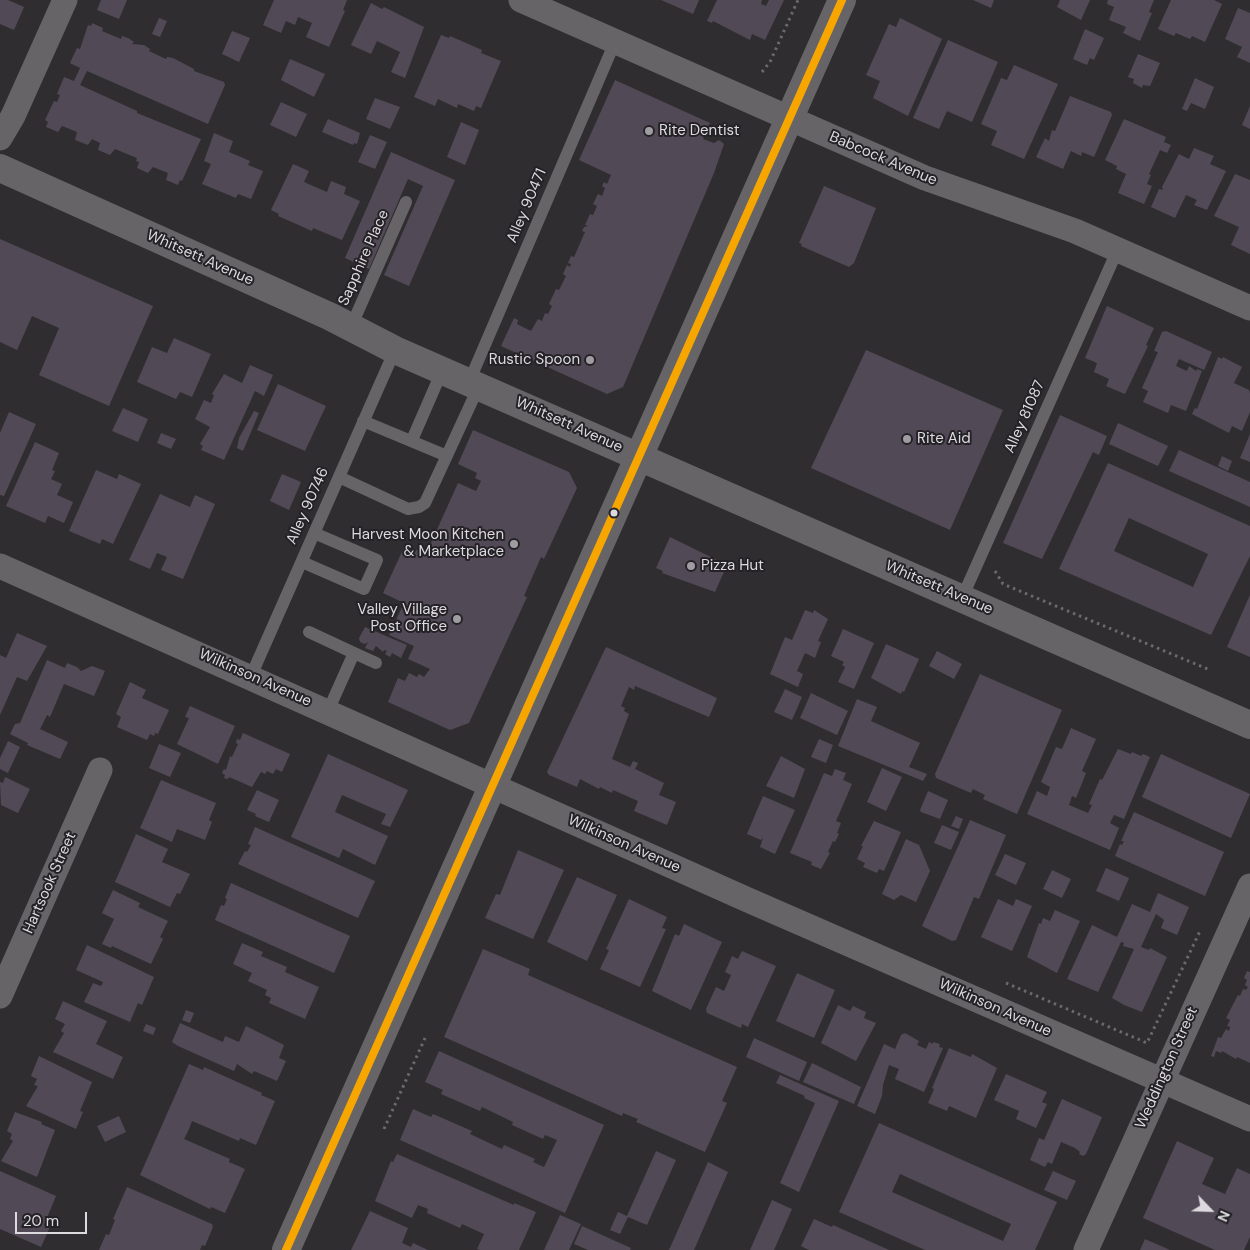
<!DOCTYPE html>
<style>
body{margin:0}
#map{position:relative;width:1250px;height:1250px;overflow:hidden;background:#2f2d30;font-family:"DM Sans",sans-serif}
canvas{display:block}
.north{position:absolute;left:1185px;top:1185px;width:50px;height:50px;-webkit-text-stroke:4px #252227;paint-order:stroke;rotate:114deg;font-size:14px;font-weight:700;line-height:20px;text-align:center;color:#dcdade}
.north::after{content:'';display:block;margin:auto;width:18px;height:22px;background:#dcdade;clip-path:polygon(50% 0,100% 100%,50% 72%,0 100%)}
.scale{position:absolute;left:15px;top:1212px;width:72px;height:22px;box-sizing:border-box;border:2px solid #dcdade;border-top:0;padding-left:6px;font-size:15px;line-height:18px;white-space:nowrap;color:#dcdade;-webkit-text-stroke:4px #252227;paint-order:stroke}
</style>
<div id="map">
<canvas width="1250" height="1250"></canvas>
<div class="north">N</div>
<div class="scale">20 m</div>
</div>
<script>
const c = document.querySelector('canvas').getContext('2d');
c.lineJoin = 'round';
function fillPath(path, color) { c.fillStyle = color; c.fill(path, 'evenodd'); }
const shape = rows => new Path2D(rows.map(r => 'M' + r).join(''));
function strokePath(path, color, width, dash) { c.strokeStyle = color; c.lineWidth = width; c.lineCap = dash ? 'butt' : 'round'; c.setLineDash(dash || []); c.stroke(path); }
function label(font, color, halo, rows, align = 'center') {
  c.font = font + ' "DM Sans",sans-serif'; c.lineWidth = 4; c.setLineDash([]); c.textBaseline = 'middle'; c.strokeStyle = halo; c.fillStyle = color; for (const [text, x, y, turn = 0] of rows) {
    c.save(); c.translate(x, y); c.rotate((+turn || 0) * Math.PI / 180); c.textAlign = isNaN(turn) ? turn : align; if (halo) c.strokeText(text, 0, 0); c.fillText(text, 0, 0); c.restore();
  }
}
fillPath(shape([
 [0,0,8,0,24,7,14,30,0,24],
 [101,0,127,0,119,19,97,10],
 [274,0,347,0,343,10,345,11,329,47,306,37,312,23,298,17,295,25,286,21,281,33,263,25],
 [661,0,699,0,693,14],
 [717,0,762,0,761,4,766,6,769,0,784,0,765,40,752,34,750,40,713,21,712,23,707,21],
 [973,0,994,0,991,8],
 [1060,0,1090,0,1081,20,1057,7],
 [1108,0,1154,0,1149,12,1152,13,1140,41,1123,33,1126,27,1109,20,1114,7,1107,4],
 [1171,0,1214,0,1222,4,1205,42,1192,36,1190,39,1176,33,1174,36,1158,29],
 [371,3,382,9,384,7,424,27,405,78,391,72,400,52,377,41,371,54,351,45],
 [1238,8,1250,13,1250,63,1237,57,1242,47,1225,39],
 [159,18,167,21,160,37,152,34],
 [900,18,942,39,908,116,873,98,880,81,866,75,889,24,896,27],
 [92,23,103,28,102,31,121,39,122,36,128,38,134,42,132,44,144,45,150,49,149,51,166,59,167,57,173,58,194,69,194,71,224,82,225,85,208,124,87,71,80,85,137,111,137,113,201,139,182,181,180,180,178,185,166,180,168,173,153,167,148,173,137,168,139,162,136,161,137,158,115,149,110,155,98,150,100,143,92,139,88,145,75,140,77,132,62,126,58,132,46,127,48,122,45,120,54,101,57,102,60,95,57,94,64,77,74,81,80,68,70,63,77,48,80,49,88,25,91,26],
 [1085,29,1104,38,1094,60,1090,58,1087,65,1073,59],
 [232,31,250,38,239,62,222,54],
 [441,35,449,38,450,36,482,50,481,53,501,61,481,108,476,106,474,111,458,104,457,108,438,99,435,106,414,97],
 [948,40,998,62,972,122,947,111,939,129,913,118],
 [1138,54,1160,63,1150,86,1143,85,1142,88,1133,83,1134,79,1128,77],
 [290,59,325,74,314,97,281,80],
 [1014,65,1058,84,1024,159,991,145,997,131,981,124,1001,78,1007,80],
 [1195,78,1214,87,1205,109,1191,103,1187,111,1182,109],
 [615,80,710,123,703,139,714,143,719,140,724,144,714,173,623,387,607,394,501,346,514,318,518,320,517,324,531,331,538,319,542,321,545,313,548,314,552,306,549,304,556,289,559,290,566,276,563,274,567,265,570,267,571,264,568,263,571,256,574,257,585,232,582,231,584,227,588,226,585,225,590,214,593,215,597,206,593,204,598,194,602,196,605,188,602,186,604,182,607,184,611,175,579,160],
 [1070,96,1111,112,1112,115,1094,157,1082,152,1081,156,1071,151,1063,169,1036,157,1045,138,1049,141,1052,130,1055,131],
 [375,98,400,107,390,129,366,119],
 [281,102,307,114,296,137,270,125],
 [1250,106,1250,129,1242,125],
 [328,119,360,133,357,144,354,143,353,145,322,132],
 [1124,119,1166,137,1164,142,1171,145,1167,153,1160,150,1149,174,1151,175,1147,184,1152,186,1144,204,1118,193,1126,174,1116,169,1117,166,1105,160],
 [461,122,479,130,465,165,447,157],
 [214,133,233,141,229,152,250,161,248,165,263,171,251,199,238,194,236,198,202,184,211,164,204,161],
 [370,135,387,142,375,169,358,162],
 [1194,148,1214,156,1210,164,1226,171,1207,210,1194,205,1197,200,1186,195,1175,218,1151,207,1159,189,1163,190,1162,187,1179,154,1189,159],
 [391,152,455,180,409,286,384,275,423,186,408,179,369,269,345,258],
 [293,164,309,171,304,182,327,192,331,181,346,187,344,194,360,201,342,240,313,228,312,231,278,216,279,214,271,210],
 [1235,174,1250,180,1250,254,1231,245,1239,227,1214,216],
 [824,186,876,208,854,263,849,267,801,246,802,244,799,243],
 [0,239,153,306,109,406,39,375,59,328,32,316,17,350,0,342],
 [1107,306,1154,328,1146,345,1148,346,1125,394,1106,386,1109,379,1094,372,1097,363,1085,358],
 [1166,331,1212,352,1204,370,1179,359,1176,366,1187,371,1189,366,1196,371,1197,369,1202,371,1186,411,1171,405,1168,413,1143,402,1148,391,1142,388,1158,352,1154,351,1162,332],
 [174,338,211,354,192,397,180,392,176,399,137,382,152,347,167,353],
 [866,350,1003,410,950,530,811,468],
 [1218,357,1222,359,1223,357,1242,367,1234,383,1249,390,1250,393,1250,412,1242,431,1232,426,1229,433,1192,414,1195,408,1197,409],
 [250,365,273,375,264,396,255,391,224,460,201,450,203,446,200,444,210,427,195,419,204,400,211,403,214,395,212,394,224,374,242,383],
 [278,384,326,406,305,451,257,430],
 [123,408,148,419,138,442,112,431],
 [254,411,259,413,243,451,237,448,239,438],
 [9,412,36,424,4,496,0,495,0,433],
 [1060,415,1107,436,1099,455,1093,452,1042,559,1003,543],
 [1118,423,1168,446,1158,466,1109,444],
 [473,430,569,472,577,488,544,559,541,557,524,596,527,597,469,723,450,730,388,702,398,678,405,681,409,673,417,677,419,674,424,677,430,669,408,659,414,646,389,635,404,603,383,593,405,545,426,554,458,483,476,491,481,481,475,478,477,473,458,464],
 [161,433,176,439,171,449,157,443],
 [1250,434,1250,462,1240,458],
 [35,442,59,453,52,470,55,471,51,479,62,484,57,495,73,502,64,523,48,516,45,523,6,506],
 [1179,450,1250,482,1250,507,1169,471],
 [1222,456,1232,461,1228,471,1218,466],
 [1108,463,1250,526,1250,556,1211,635,1059,569],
 [1129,518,1208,554,1193,587,1114,551],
 [96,470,117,479,119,474,141,484,113,544,102,539,100,544,69,531],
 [282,474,301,482,289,510,270,501],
 [160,494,190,507,195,495,215,504,183,579,161,570,167,557,157,553,150,569,129,560],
 [670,537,727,565,715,592,662,573,663,571,656,568],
 [1250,595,1250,657,1227,647],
 [805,610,813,613,814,610,828,619,818,641,821,642,815,658,805,653,797,671,803,674,798,687,770,674,785,637,792,640],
 [365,627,407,645,401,658,392,653,390,657,385,654,387,651,384,650,383,652,376,646,373,651,365,648,368,642,365,644,360,642,359,638],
 [843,629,874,643,854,689,838,682,845,667,842,665,844,662,831,656],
 [17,633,47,646,27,681,17,677,0,715,0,655,6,658],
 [886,644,919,659,904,692,902,691,901,694,871,678],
 [606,647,717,698,709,717,635,686,634,690,629,687,621,706,625,708,624,711,629,714,612,759,630,767,633,761,638,763,635,769,664,783,659,795,676,802,667,825,634,811,638,801,613,790,612,793,600,787,599,789,580,779,577,787,549,775,547,772],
 [937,651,962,664,954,679,929,666],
 [47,660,65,668,67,663,77,667,81,671,92,666,105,671,94,696,64,684,50,717,47,715,40,729,68,742,60,759,27,745,28,743,10,734,15,724,20,723],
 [980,674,1062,710,1017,814,983,799,985,795,973,789,971,793,936,778,935,774],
 [130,682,146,690,142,698,169,710,158,734,155,733,154,736,150,734,147,740,117,727,121,717,116,714],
 [785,689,802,697,792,720,774,712],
 [811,693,848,711,837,735,800,718],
 [857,699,877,707,871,721,920,743,909,767,927,774,923,781,838,746],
 [190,706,235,726,218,764,177,744,189,718,185,717],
 [1071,728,1096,739,1082,771,1086,773,1076,798,1072,796,1069,805,1088,813,1092,805,1089,804,1100,779,1102,780,1118,749,1131,754,1132,752,1141,756,1143,754,1150,757,1124,819,1114,815,1110,823,1119,828,1110,850,1027,814,1037,791,1047,796,1050,787,1041,782,1056,747,1062,749],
 [243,733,290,754,282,772,276,769,273,774,267,771,265,774,261,772,252,787,229,777,228,779,224,778,225,775,222,773,224,769,226,770,230,756,232,757,238,744,236,743,237,739,240,740],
 [819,739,833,745,826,763,811,757],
 [8,741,20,747,8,773,0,769,0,758],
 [159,744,181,753,170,777,149,768],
 [328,754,408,790,390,827,381,824,386,814,342,795,335,812,388,836,375,865,343,849,339,858,291,837],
 [1161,754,1250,794,1231,838,1142,797],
 [781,756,805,769,794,798,766,786],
 [882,768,902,777,886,811,867,802],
 [835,769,846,773,843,780,852,784,836,821,841,823,837,833,839,834,835,842,833,841,828,852,830,853,821,869,811,865,812,862,790,853,824,773,832,776],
 [5,777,30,789,18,813,1,805,0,782,3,783],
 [161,780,216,803,209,820,212,822,205,840,177,829,172,842,140,828],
 [257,790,279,800,269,822,255,816,256,814,247,810],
 [928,791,948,800,940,819,921,812,920,810],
 [763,796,795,810,775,854,760,847,763,838,761,840,747,834],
 [1134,812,1224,852,1205,896,1115,856,1120,844,1122,845,1124,841,1121,841],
 [956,816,963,819,959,829,951,826],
 [970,820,1006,835,979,899,974,897,956,940,952,941,922,926],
 [874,821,901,832,884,871,879,869,877,873,863,867,865,863,857,859,863,846,861,846],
 [942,825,959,832,951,850,934,843],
 [255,827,375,881,358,918,238,864,245,851,247,852,251,845,248,844],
 [136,834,168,849,162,862,190,874,180,894,177,893,170,907,115,882],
 [906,839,919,845,930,871,916,902,901,895,894,900,882,894],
 [518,850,564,870,533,939,485,918,496,894,500,895],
 [1005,854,1026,863,1016,885,995,875],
 [1106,868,1129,878,1119,901,1096,891],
 [1052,870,1071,879,1062,898,1043,889],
 [577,877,617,895,587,961,547,942],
 [231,883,350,936,334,973,215,920,221,905,224,906,227,899,225,898],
 [113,890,140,903,138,907,168,921,160,937,163,939,151,964,112,946,111,948,102,944,114,919,102,913],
 [1158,893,1189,907,1177,935,1161,928,1164,920,1156,914,1141,947,1149,950,1150,948,1167,957,1142,1012,1124,1005,1112,998,1134,949,1123,946,1124,943,1121,942,1098,992,1067,979,1092,925,1117,937,1132,904,1150,912],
 [629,899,667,917,662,928,666,929,640,987,600,969,609,950,606,949],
 [998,899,1013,906,1016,899,1032,906,1012,951,981,937],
 [1055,910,1080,921,1057,973,1027,957,1039,923,1041,924,1043,918,1050,921],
 [684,924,722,942,691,1010,652,991,675,934,679,936],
 [242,943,263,952,261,956,287,967,285,972,319,987,305,1019,269,1003,271,998,265,995,267,990,248,981,252,973,233,964],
 [87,945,154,977,142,1005,138,1003,130,1022,84,1002,93,983,101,986,103,982,76,970],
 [483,949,530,969,528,975,737,1067,722,1101,727,1103,705,1152,636,1122,638,1119,623,1113,622,1116,444,1037],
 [742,951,776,966,748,1027,742,1024,741,1028,707,1013,706,1009,716,987,724,991,731,975,725,972,732,956,738,959],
 [1247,971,1250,972,1250,1063,1237,1057,1236,1059,1222,1051,1221,1053,1216,1051,1214,1057,1211,1056,1218,1037,1221,1038,1226,1029,1229,1031,1230,1027,1227,1026,1230,1020,1226,1018,1238,995,1240,996,1243,989,1246,990,1248,987,1245,985,1247,980,1244,978],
 [797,973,835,990,814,1038,776,1021],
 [63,1001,107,1021,96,1044,123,1057,113,1079,53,1052,64,1033,61,1031,65,1024,55,1019],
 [838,1005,850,1011,853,1006,866,1012,864,1018,876,1023,856,1061,821,1043],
 [186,1010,194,1013,190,1023,182,1020],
 [180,1023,223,1042,225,1036,239,1042,246,1026,284,1045,279,1058,286,1061,277,1081,254,1071,252,1074,237,1064,234,1071,178,1046,172,1042],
 [146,1024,156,1028,153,1035,143,1031],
 [905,1033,919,1041,917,1045,926,1049,929,1042,933,1044,933,1042,940,1044,939,1047,943,1048,924,1092,895,1079,899,1069,889,1065,883,1085,882,1096,875,1114,857,1106,884,1044,895,1049,901,1035],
 [754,1038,807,1062,799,1081,746,1057],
 [949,1048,971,1057,972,1054,997,1068,976,1118,949,1106,947,1111,928,1103,934,1089,932,1088],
 [439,1051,604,1125,565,1213,400,1140,413,1109,431,1117,433,1114,472,1131,470,1134,502,1149,504,1145,535,1159,533,1162,544,1167,557,1140,545,1135,543,1139,512,1125,513,1122,482,1107,480,1111,441,1094,443,1090,425,1082],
 [39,1056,92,1082,80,1111,83,1112,76,1129,26,1106,38,1086,34,1085,37,1079,31,1076],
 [812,1063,861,1087,854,1104,803,1082],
 [189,1064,203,1070,204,1067,262,1093,261,1095,275,1101,256,1145,240,1138,239,1141,192,1121,189,1129,184,1139,230,1159,229,1162,245,1169,225,1213,211,1207,210,1209,140,1175],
 [1006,1074,1047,1092,1042,1102,1047,1104,1036,1128,1016,1119,1019,1111,994,1100],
 [780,1075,839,1101,799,1192,780,1183,815,1103,804,1098,805,1096,776,1083],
 [1062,1099,1102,1117,1086,1154,1083,1156,1079,1154,1080,1152,1075,1148,1061,1142,1052,1164,1048,1162,1045,1167,1030,1160,1039,1138,1044,1140],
 [15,1112,42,1122,41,1124,55,1130,37,1177,1,1161,13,1141,10,1139,12,1134,7,1131],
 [119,1116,126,1132,105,1142,97,1126],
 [879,1123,1057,1202,1035,1250,925,1250,839,1212],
 [900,1174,1011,1224,1003,1241,892,1192],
 [1177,1141,1214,1158,1202,1184,1225,1194,1237,1168,1250,1174,1250,1237,1244,1250,1215,1250,1143,1218],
 [656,1151,676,1160,647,1225,628,1217,620,1234,610,1230,618,1212,627,1216],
 [397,1154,514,1205,514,1203,536,1212,519,1250,480,1250,477,1249,484,1234,462,1224,460,1228,427,1213,428,1209,418,1205,412,1218,375,1201,391,1161,393,1162],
 [708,1162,728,1172,694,1250,669,1250],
 [0,1171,56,1196,44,1225,50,1227,41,1247,0,1229],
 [1053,1171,1076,1181,1067,1200,1044,1190],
 [127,1187,212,1224,213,1227,205,1246,202,1245,200,1250,99,1250,106,1234,109,1235,115,1220,113,1219],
 [772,1200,792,1209,774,1250,750,1250],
 [370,1211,408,1228,402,1243,411,1247,413,1243,428,1250,351,1250],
 [560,1215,581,1224,569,1250,544,1250],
 [814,1219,832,1227,833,1225,889,1250,809,1250,801,1246],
 [582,1226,631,1248,630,1250,588,1250,574,1244],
 [1145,1239,1170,1250,1140,1250]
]), '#514a56');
strokePath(shape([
 [762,72,770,62,798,0],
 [995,571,1003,584,1210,670],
 [1006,983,1147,1043,1201,929],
 [384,1129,425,1038]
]), '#6b696c', 3, [2.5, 4]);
strokePath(shape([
 [351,327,406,202],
 [469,382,615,42],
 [363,421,447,456],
 [412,440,442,371],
 [339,477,408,509,419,507,425,503,479,386],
 [302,562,364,589,377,560,314,533],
 [962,598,1118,249],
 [309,632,354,653,328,711],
 [354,653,376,663],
 [251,676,395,350]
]), '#666467', 12);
strokePath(shape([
 [521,0,925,178,1075,231,1250,308],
 [0,138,13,116,65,0],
 [0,566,748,900,1250,1119],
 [0,996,100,770],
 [1086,1250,1250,886]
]), '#666467', 25);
strokePath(shape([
 [0,168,329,316,395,350,1250,725],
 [286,1250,842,0]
]), '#666467', 28);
strokePath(shape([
 [286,1250,842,0]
]), '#f7a600', 8);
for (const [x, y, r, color] of [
 [649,131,5,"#9f9da1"],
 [590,360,5,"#9f9da1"],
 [907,439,5,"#9f9da1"],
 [614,513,4.5,"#dcdade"],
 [514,544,5,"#9f9da1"],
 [691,566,5,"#9f9da1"],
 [457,619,5,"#9f9da1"]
]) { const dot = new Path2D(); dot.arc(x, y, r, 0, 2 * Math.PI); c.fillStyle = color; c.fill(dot); strokePath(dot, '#252227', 2); }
label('15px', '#dcdade', '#252227', [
 ["Rite Dentist",659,131],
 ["Rustic Spoon",580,360,"right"],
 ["Rite Aid",917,439],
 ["Harvest Moon Kitchen",504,535,"right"],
 ["& Marketplace",504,552,"right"],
 ["Pizza Hut",701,566],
 ["Valley Village",447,610,"right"],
 ["Post Office",447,627,"right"]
], 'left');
label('15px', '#dcdade', '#252227', [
 ["Babcock Avenue",883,159,23],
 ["Alley 90471",527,206,-67],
 ["Whitsett Avenue",200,258,24],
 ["Sapphire Place",364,258,-66],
 ["Alley 81087",1025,417,-66],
 ["Whitsett Avenue",569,425,24],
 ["Alley 90746",308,506,-66],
 ["Whitsett Avenue",939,588,23],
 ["Wilkinson Avenue",255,678,24],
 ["Wilkinson Avenue",624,844,24],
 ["Hartsook Street",50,883,-66],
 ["Wilkinson Avenue",995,1008,24],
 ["Weddington Street",1167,1068,-66]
]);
</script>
